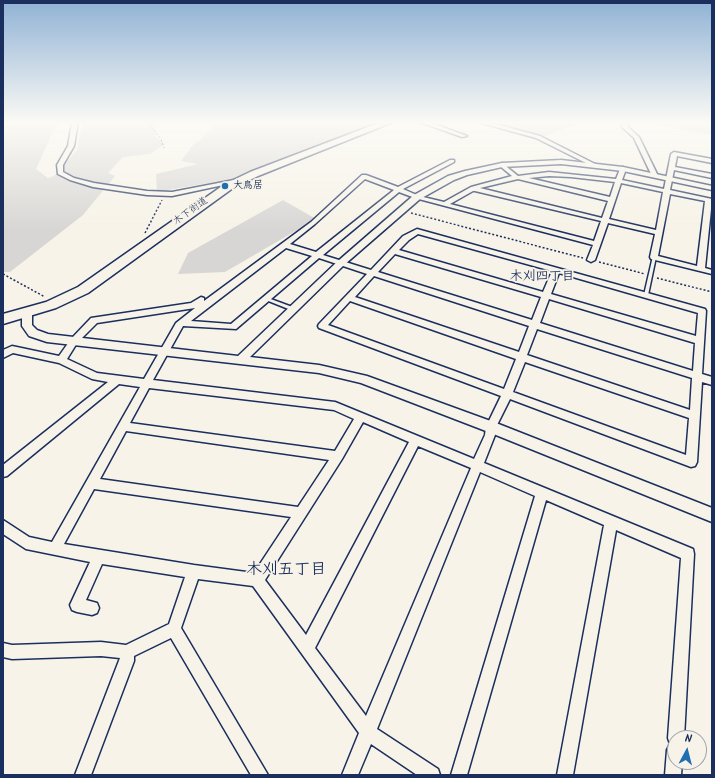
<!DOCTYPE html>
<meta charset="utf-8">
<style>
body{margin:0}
#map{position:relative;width:715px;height:778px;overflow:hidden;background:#f7f3e8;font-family:Kalam,sans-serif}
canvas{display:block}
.frame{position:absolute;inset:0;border:4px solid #1b2f5e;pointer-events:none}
.north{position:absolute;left:667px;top:730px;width:40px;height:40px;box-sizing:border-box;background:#f7f3e8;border:1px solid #9fa5b1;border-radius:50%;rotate:7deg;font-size:11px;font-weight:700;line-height:16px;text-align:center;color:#1b2f5e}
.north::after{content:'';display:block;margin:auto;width:14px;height:18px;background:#1f6fb2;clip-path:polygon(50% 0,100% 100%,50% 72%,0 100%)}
</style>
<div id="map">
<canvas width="715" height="778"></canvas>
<div class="frame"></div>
<div class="north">N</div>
</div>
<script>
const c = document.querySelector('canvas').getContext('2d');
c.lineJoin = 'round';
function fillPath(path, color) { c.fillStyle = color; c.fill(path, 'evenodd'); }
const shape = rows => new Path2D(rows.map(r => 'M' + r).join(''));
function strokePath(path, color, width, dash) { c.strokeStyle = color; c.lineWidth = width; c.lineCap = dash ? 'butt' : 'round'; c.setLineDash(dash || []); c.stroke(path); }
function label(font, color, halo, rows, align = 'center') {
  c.font = font + ' Kalam,"Klee One",sans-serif'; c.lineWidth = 3.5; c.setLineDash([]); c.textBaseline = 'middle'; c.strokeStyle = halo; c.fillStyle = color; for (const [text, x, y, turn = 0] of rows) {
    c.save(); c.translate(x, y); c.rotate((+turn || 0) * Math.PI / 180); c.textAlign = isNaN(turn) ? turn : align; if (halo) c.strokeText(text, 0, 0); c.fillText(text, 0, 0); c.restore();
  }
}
fillPath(shape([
 [3,122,62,122,53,132,36,169,48,178,54,176,77,150,80,133,84,122,162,122,158,126,155,136,165,144,150,154,123,157,108,173,115,176,83,215,10,272,3,272],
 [217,122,380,122,237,178,157,192,156,174,198,164,181,161,193,145,200,140],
 [505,122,584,122,545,136,501,130,506,123],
 [643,122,712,122,712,135,701,133],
 [283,200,316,219,225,272,178,274,188,253]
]), '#d7d6d4');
const service = shape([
 [653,256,654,256,656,257,648,295,646,296,644,295,653,256],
 [266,298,268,298,295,308,295,310,291,310,266,300,266,298]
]);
const minor = shape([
 [72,122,78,122,74,146,63,165,63,172,74,178,94,183,147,191,172,192,239,179,242,181,172,196,147,195,93,187,70,180,58,174,57,165,68,146,72,122],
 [420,122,429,122,467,136,462,137,420,122],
 [478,122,488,122,540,136,597,165,592,166,536,138,478,122],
 [622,122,628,122,628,127,639,137,658,176,657,177,652,176,634,138,622,127,622,122],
 [674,152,712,159,712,163,677,156,675,167,712,174,712,178,674,170,670,190,712,199,705,268,712,270,712,274,651,259,650,257,655,234,608,223,595,260,591,262,587,260,593,245,415,198,399,192,323,255,371,270,403,236,417,229,705,309,706,311,702,374,712,377,712,385,702,382,697,462,695,466,691,467,510,399,496,427,495,435,484,463,693,549,694,554,684,738,675,738,675,762,682,762,681,775,665,775,667,750,670,744,668,738,681,558,616,530,573,775,557,775,604,525,546,500,467,775,451,775,535,496,480,472,377,729,438,769,440,775,417,775,371,744,358,775,342,775,359,733,253,586,198,579,181,628,268,775,251,775,171,638,134,656,134,661,91,775,75,775,120,658,101,656,12,659,3,657,3,643,12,645,101,642,126,645,169,624,185,577,102,564,86,600,97,603,99,608,97,613,92,615,77,612,72,610,70,605,90,562,26,549,3,534,3,520,29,537,52,542,140,387,119,384,7,476,3,477,3,465,108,382,92,379,59,363,13,353,3,358,3,350,12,346,59,356,71,339,91,318,191,303,201,297,204,298,204,301,311,222,362,175,366,175,398,187,450,160,454,160,454,162,403,189,419,196,444,202,471,187,512,176,500,166,500,164,502,163,518,176,549,172,616,179,620,169,623,167,626,169,622,180,664,189,671,154,674,152],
 [549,176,571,177,615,182,610,197,529,178,549,176],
 [365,179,394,190,316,252,290,244,315,224,365,179],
 [518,179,608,201,602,218,480,188,518,179],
 [621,183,663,192,656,230,609,219,621,183],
 [473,191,475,191,601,221,594,241,450,204,473,191],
 [670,194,705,201,697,266,658,256,670,194],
 [418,234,552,271,543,292,399,250,409,240,418,234],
 [286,248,312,256,231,324,191,321,286,248],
 [395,254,541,297,532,320,378,272,395,254],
 [319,258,367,274,319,324,318,326,319,328,501,396,486,427,485,435,474,459,335,402,153,380,183,326,236,329,319,258],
 [559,273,698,313,696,336,551,294,559,273],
 [374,276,529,326,519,352,355,297,374,276],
 [549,299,695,343,693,371,540,323,549,299],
 [350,301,516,359,504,389,328,325,350,301],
 [195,308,176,323,144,379,97,373,67,359,77,343,97,323,195,308],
 [537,329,692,378,690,410,527,355,537,329],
 [525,362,689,418,686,455,513,392,525,362],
 [149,388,334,410,354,419,335,451,130,423,149,388],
 [363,422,409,442,306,635,265,580,342,459,363,422],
 [126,431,329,460,298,507,100,479,126,431],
 [418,446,471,468,366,716,315,648,418,446],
 [94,489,291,517,254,573,194,565,64,544,94,489]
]);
const tertiary = shape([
 [561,160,623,167,712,186,712,190,623,171,561,164,502,167,467,175,454,180,420,199,344,265,250,357,319,365,367,376,496,423,712,508,712,522,486,431,361,383,319,373,47,342,29,336,22,326,22,313,23,311,27,310,31,311,32,313,32,325,37,330,48,334,238,356,338,261,414,195,448,176,465,171,502,163,561,160]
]);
const primary = shape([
 [381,122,393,122,258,176,233,188,88,293,56,308,3,324,3,314,46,302,78,287,225,184,250,172,381,122]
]);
strokePath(service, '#1b2f5e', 3);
strokePath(minor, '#1b2f5e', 3);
strokePath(tertiary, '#1b2f5e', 3);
strokePath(primary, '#1b2f5e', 3);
strokePath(shape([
 [155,122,150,126,161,139,164,148]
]), '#1b2f5e', 1, [2, 2]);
strokePath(shape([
 [411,213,583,258],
 [145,233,162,200],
 [599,262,645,274],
 [3,274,45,297],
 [657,278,712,292]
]), '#1b2f5e', 1.5, [2, 2]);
fillPath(service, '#f7f3e8');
fillPath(minor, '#f7f3e8');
fillPath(tertiary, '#f7f3e8');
fillPath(primary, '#f7f3e8');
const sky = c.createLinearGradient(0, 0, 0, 231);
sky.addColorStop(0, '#90b2d5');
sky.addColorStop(0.53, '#fbfaf5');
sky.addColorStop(1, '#fbfaf500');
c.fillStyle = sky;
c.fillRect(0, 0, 715, 231);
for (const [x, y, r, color] of [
 [225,186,4,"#1f6fb2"]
]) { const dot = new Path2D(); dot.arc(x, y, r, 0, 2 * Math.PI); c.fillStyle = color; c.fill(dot); strokePath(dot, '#f7f3e8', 1.5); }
label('bold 10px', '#1b2f5e', '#f7f3e8', [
 ["大鳥居",233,186]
], 'left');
label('10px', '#1b2f5e', '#f7f3e8', [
 ["木下街道",191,212,-36]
]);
label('bold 13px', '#1b2f5e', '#f7f3e8', [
 ["木刈四丁目",542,278]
]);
label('bold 16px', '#1b2f5e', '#f7f3e8', [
 ["木刈五丁目",286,571]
]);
</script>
